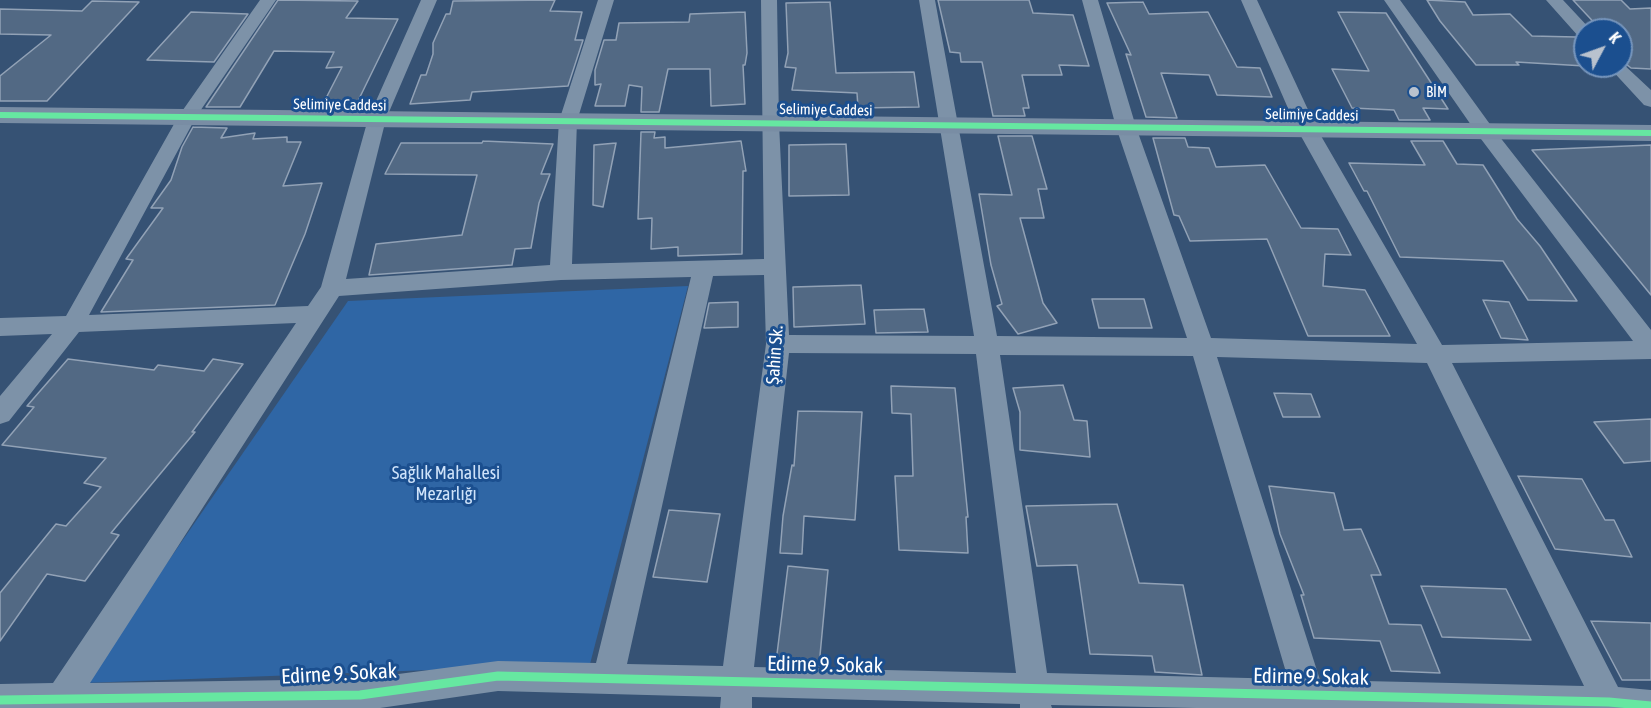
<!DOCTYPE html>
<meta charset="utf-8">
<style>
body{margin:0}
#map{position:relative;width:1651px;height:708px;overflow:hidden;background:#365274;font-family:"Asap Condensed",sans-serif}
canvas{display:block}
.north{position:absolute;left:1573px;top:18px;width:60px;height:60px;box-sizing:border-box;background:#1b4f8f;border:2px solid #7695bc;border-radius:50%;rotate:49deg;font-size:16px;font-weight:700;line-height:24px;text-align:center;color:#fff}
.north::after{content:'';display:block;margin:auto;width:21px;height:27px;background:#b9c2ce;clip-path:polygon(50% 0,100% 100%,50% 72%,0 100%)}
</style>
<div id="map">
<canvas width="1651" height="708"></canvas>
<div class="north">K</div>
</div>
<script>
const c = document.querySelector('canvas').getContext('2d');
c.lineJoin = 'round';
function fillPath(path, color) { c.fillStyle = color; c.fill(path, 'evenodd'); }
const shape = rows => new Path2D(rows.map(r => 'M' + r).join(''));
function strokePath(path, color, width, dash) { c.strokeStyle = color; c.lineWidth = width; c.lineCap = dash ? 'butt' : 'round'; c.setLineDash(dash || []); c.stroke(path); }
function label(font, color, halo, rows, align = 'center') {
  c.font = font + ' "Asap Condensed",sans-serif'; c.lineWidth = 6; c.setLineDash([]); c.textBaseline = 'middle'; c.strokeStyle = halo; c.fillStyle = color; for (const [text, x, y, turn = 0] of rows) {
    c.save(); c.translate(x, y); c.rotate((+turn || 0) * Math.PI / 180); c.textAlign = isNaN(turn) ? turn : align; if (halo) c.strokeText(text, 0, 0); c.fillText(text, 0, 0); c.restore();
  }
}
fillPath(shape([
 [688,286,590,664,84,683,348,301]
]), '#2f66a5');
const building = shape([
 [278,0,358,1,346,18,398,19,357,103,323,104,342,67,326,68,334,52,274,51,240,107,206,107,278,0],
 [555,0,550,11,582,12,575,40,583,40,568,86,472,92,470,100,410,104,421,75,426,75,433,54,433,43,446,14,450,14,453,1,555,0],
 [938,0,1029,0,1033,13,1073,15,1089,66,1059,65,1062,75,1022,75,1029,108,1023,108,1025,116,993,116,982,62,961,62,960,53,950,52,938,0],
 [1427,0,1465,2,1473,15,1510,14,1532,36,1576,37,1585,40,1585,66,1516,62,1519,65,1476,65,1440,21,1427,0],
 [1573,0,1621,0,1630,9,1651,8,1651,69,1631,68,1621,60,1621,30,1601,30,1573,0],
 [92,1,139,2,47,101,0,101,0,76,51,35,0,34,0,9,82,11,92,1],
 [830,2,836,73,914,72,919,107,858,108,857,93,792,90,796,68,785,67,788,53,786,3,830,2],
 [1143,2,1149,14,1208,12,1237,67,1260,68,1272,97,1217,95,1209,75,1161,73,1177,118,1146,117,1126,54,1131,55,1107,3,1143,2],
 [191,12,248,14,214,62,147,60,191,12],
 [745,12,747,53,745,65,743,65,745,104,711,106,710,69,668,69,659,112,641,112,642,87,629,85,625,106,595,106,601,84,595,85,595,70,604,40,616,40,619,23,689,22,690,14,745,12],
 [1338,12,1386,13,1448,109,1423,108,1430,120,1399,120,1394,110,1352,108,1332,69,1369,71,1338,12],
 [193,127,227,128,221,138,255,133,253,139,287,137,287,142,301,142,283,186,322,183,305,234,275,305,101,312,133,260,126,259,163,208,151,208,171,180,182,147,193,127],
 [641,132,655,132,654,138,665,137,665,148,741,141,746,171,743,171,742,254,678,256,678,247,651,249,652,218,638,219,641,132],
 [998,136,1032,136,1047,189,1038,189,1044,218,1020,218,1043,303,1057,323,1018,334,997,306,1002,304,991,265,979,194,1012,195,998,136],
 [1153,138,1185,138,1188,147,1209,148,1216,167,1265,165,1301,228,1338,229,1351,255,1325,254,1323,286,1365,290,1390,336,1308,336,1267,239,1190,241,1179,216,1174,215,1153,138],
 [483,141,553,144,541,174,550,174,539,203,531,248,515,249,512,265,369,275,376,244,462,235,477,175,385,174,401,143,482,143,483,141],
 [1411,141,1443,141,1457,164,1483,165,1517,219,1540,246,1577,301,1528,300,1503,261,1400,257,1367,191,1364,191,1349,163,1425,165,1411,141],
 [616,143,603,207,593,205,594,145,616,143],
 [846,144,849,195,789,196,789,145,846,144],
 [1651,145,1651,295,1532,150,1651,145],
 [861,285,865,324,794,327,793,287,861,285],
 [1092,299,1144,299,1152,328,1099,328,1092,299],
 [1483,300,1509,302,1528,340,1501,338,1483,300],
 [738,302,738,327,704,328,709,303,738,302],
 [924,309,928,332,876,333,874,310,924,309],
 [68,359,154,370,158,365,204,371,213,359,243,364,192,432,195,432,111,533,119,535,85,581,47,574,0,641,0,593,56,524,66,526,101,487,84,483,106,458,2,445,34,407,27,406,68,359],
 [1063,385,1074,420,1087,421,1090,457,1020,450,1020,412,1013,388,1063,385],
 [891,386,955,388,968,517,966,517,968,553,899,550,895,476,913,476,911,414,892,413,891,386],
 [1274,393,1311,394,1320,417,1283,417,1274,393],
 [798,411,862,412,855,520,804,516,802,554,780,553,783,516,792,465,794,466,798,411],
 [1651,419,1651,461,1624,463,1594,422,1651,419],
 [1518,476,1582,479,1605,520,1614,520,1632,557,1555,549,1518,476],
 [1269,486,1334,493,1344,530,1361,529,1381,575,1371,575,1389,624,1421,625,1440,673,1391,671,1380,641,1314,638,1301,595,1304,595,1280,534,1269,486],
 [1117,504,1139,583,1183,585,1202,675,1155,672,1152,656,1090,654,1077,565,1037,566,1026,506,1117,504],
 [669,510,720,514,707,582,653,577,669,510],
 [788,566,828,570,819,666,776,662,788,566],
 [1421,586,1506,589,1531,640,1442,637,1421,586],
 [1591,621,1651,623,1651,680,1622,680,1591,621]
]);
fillPath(building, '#526984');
strokePath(building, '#92a2b6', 1.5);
fillPath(shape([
 [260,0,276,0,196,117,89,315,308,306,321,287,368,119,421,0,437,0,386,119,346,279,550,265,559,121,598,0,614,0,577,121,572,264,764,259,761,0,777,0,779,123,789,335,974,336,919,0,935,0,997,336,1187,338,1116,127,1082,0,1098,0,1136,127,1211,338,1417,344,1297,129,1241,0,1257,0,1317,129,1442,345,1633,341,1478,135,1384,0,1400,0,1492,127,1651,330,1651,359,1452,363,1618,687,1651,690,1651,708,1196,708,1051,705,1052,708,1020,708,1020,704,752,697,752,708,720,708,721,697,498,691,380,708,0,708,0,684,53,683,296,323,79,332,9,421,0,424,0,396,52,334,0,336,0,318,66,316,178,117,260,0],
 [764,275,766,344,723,666,627,664,713,276,764,275],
 [691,277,596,663,498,661,360,679,90,683,339,296,561,280,691,277],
 [789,353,976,354,1016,673,754,667,789,353],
 [1000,355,1193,356,1288,679,1047,673,1000,355],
 [1217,357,1427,363,1584,686,1320,680,1217,357],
 [1546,0,1563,0,1591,30,1585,30,1585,38,1579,37,1546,0],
 [1621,62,1651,90,1651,107,1644,105,1608,66,1621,66,1621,62]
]), '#7d92a8');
fillPath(shape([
 [0,107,1651,125,1651,141,0,123,0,107]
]), '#798da4');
strokePath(shape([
 [0,115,1651,133]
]), '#66e7a1', 6);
strokePath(shape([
 [0,700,360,695,498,676,1609,702,1651,706]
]), '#66e7a1', 9);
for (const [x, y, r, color] of [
 [1414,92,6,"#b9c2ce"]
]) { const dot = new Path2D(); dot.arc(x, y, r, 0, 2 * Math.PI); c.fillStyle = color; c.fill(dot); strokePath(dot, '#1b4f8f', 2); }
label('15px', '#fff', '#1b4f8f', [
 ["BİM",1426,92]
], 'left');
label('15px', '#fff', '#1b4f8f', [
 ["Selimiye Caddesi",340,105,1],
 ["Selimiye Caddesi",826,110,1],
 ["Selimiye Caddesi",1312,115,1]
]);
label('18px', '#fff', '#1b4f8f', [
 ["Şahin Sk.",775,355,-86]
]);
label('18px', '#cfe3fa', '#1b4f8f', [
 ["Sağlık Mahallesi",446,473],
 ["Mezarlığı",446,494]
]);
label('21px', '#fff', '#1b4f8f', [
 ["Edirne 9. Sokak",825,665,1],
 ["Edirne 9. Sokak",339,674,-3],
 ["Edirne 9. Sokak",1311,677,1]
]);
</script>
